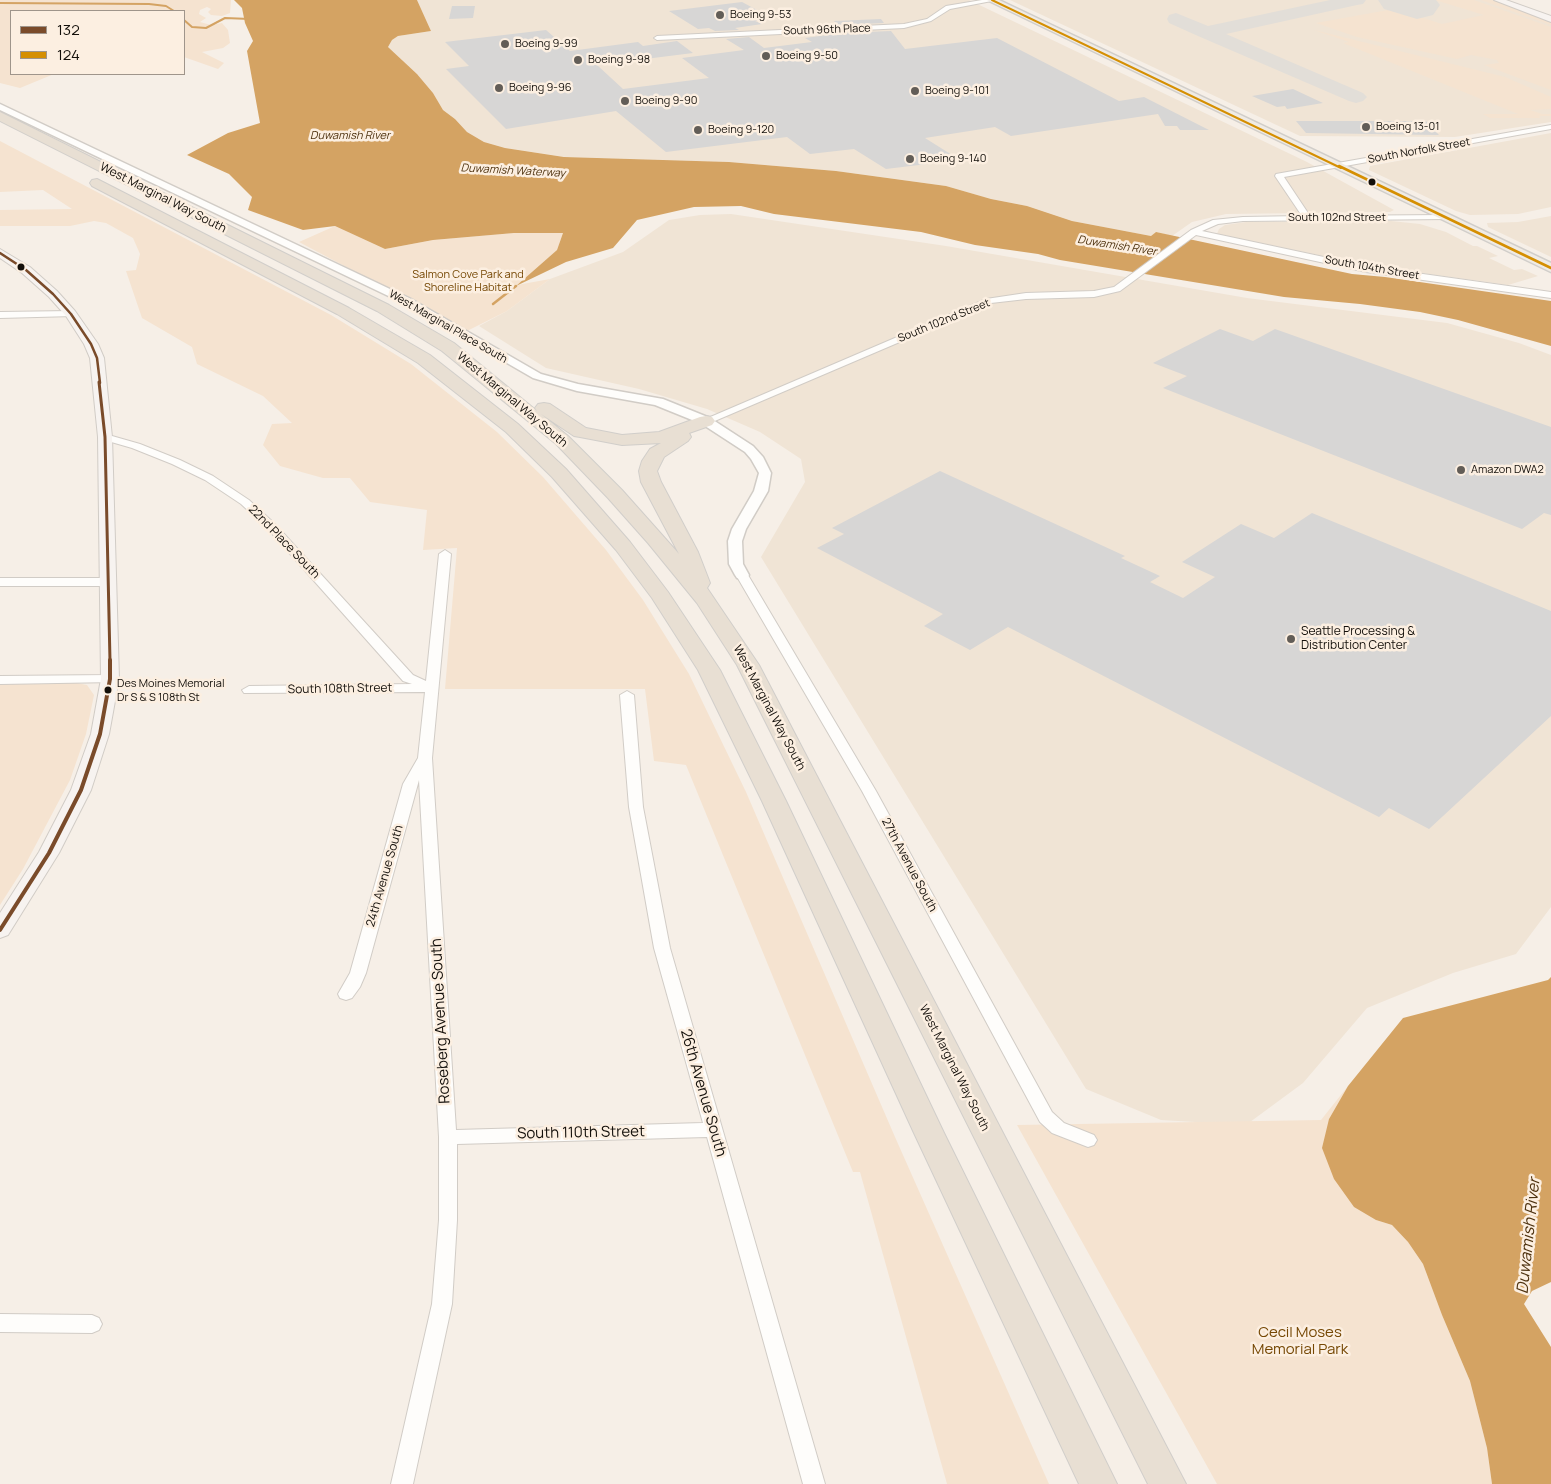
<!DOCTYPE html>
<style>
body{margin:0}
#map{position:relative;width:1551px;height:1484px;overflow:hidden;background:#f6efe7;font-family:Manrope,sans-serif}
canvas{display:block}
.legend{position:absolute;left:10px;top:10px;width:175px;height:65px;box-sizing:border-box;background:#fcefe1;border:1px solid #9f958b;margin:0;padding:6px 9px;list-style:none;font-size:15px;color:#130f0a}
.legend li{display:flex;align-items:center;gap:10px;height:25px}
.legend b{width:25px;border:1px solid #9f958b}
</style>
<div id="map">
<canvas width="1551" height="1484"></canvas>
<ul class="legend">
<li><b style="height:6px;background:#7a4b2a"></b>132</li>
<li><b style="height:6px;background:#d58f02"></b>124</li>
</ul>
</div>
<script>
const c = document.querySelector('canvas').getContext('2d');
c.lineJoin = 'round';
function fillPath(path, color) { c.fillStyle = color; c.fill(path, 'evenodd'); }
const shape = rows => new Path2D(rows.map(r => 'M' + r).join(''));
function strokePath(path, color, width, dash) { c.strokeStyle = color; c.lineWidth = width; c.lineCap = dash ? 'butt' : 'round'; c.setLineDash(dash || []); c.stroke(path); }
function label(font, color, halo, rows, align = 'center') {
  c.font = font + ' Manrope,sans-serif'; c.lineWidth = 5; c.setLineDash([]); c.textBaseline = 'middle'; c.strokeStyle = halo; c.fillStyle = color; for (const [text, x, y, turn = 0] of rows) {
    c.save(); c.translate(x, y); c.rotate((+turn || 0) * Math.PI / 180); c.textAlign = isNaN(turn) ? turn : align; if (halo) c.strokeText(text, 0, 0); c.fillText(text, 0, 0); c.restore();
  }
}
fillPath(shape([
 [417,0,969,0,1307,162,1394,210,1390,212,1226,214,1192,222,1172,236,1156,232,1151,236,1072,221,1027,206,991,199,946,186,836,171,729,162,565,157,505,148,484,142,467,132,455,119,443,110,433,93,417,74,388,47,392,40,398,36,431,31],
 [1010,0,1495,0,1551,20,1551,122,1455,137,1300,136],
 [1551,133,1551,207,1518,214,1470,215,1456,211,1369,170,1370,166],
 [731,214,946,246,1247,298,1447,323,1519,343,1551,355,1551,907,1516,954,1453,973,1367,1008,1303,1083,1246,1125,1161,1120,1086,1089,761,557,805,482,801,459,760,432,707,409,639,389,546,368,479,326,507,311,550,279,623,252,669,220,700,215],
 [1551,216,1551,257,1488,227,1487,223,1518,222],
 [1246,222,1391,221,1420,224,1446,232,1473,246,1477,246,1498,256,1489,258,1514,270,1522,269,1538,276,1508,285,1371,266,1217,234,1219,229,1225,225]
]), '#f0e4d5');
fillPath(shape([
 [0,0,231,0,230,13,222,16,211,15,208,12,211,9,207,7,200,10,199,14,206,18,200,22,211,25,222,23,228,30,230,43,223,48,202,52,224,63,218,69,184,57,184,11,11,11,11,74,54,74,20,88,0,83],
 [1435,0,1474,0,1551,27,1551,90,1484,65,1499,63,1497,60,1471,55,1457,59,1357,37,1316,23,1394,9,1442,24,1484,15],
 [1481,0,1492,0,1526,12,1551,21,1551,25],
 [1314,30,1505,77,1551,97,1551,109,1530,110,1542,114,1551,114,1551,116,1539,116,1540,118,1490,118,1483,114,1518,114,1343,43,1349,42],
 [0,141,331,315,411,364,497,432,543,477,606,550,643,600,689,674,746,792,895,1137,1049,1484,947,1484,860,1172,853,1172,686,765,654,761,645,689,445,689,457,548,423,550,427,510,370,502,350,478,323,478,280,466,263,445,272,424,292,423,263,396,197,364,192,347,142,318,126,271,136,270,140,254,133,238,106,223,94,221,70,226,0,226,0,210,72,209,43,190,0,192],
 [335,226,385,249,433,240,514,233,563,233,557,250,517,285,550,279,507,311,467,331,299,242],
 [66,681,87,685,94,695,86,734,70,780,23,869,0,905,0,682],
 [1348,1086,1329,1119,1376,1220,1392,1225,1408,1242,1423,1264,1442,1315,1470,1381,1487,1448,1492,1484,1217,1484,1017,1125,1321,1120]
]), '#f5e3d0');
fillPath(shape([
 [234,0,417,0,431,31,398,36,392,40,388,47,417,74,433,93,443,110,455,119,467,132,484,142,505,148,564,157,729,162,836,171,946,186,991,199,1027,206,1072,221,1151,236,1156,232,1352,274,1385,277,1551,301,1551,346,1458,320,1420,312,1360,304,1284,297,1060,260,1038,254,975,245,921,232,774,214,741,206,694,207,637,220,613,248,566,262,516,286,557,250,563,233,514,233,433,240,385,249,335,226,303,230,248,210,252,197,229,174,187,155,228,133,260,123,247,51,253,41,245,23,242,8],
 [1551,977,1551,1282,1532,1291,1524,1304,1551,1347,1551,1484,1492,1484,1487,1448,1470,1381,1442,1315,1423,1264,1408,1242,1392,1225,1376,1220,1354,1207,1334,1179,1322,1148,1329,1119,1348,1086,1403,1018,1548,980]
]), '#d4a363');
strokePath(shape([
 [0,3,149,4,166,6,174,11],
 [184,20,192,27,206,28,225,18,250,19]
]), '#d4a363', 2);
strokePath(shape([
 [493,304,516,286]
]), '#d4a363', 2.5);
fillPath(shape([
 [1330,0,1366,0,1363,4,1357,5,1226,34,1363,93,1367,97,1363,101,1356,103,1349,101,1198,36,1169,23,1167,19,1169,15,1176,13,1208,26,1330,0]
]), '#e2ded8');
fillPath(shape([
 [1378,0,1436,0,1440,5,1433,15,1417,19,1384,9,1378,0]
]), '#e2ded8');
fillPath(shape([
 [742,2,772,18,755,21,762,24,735,28,739,30,715,31,709,28,698,29,669,11],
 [452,6,475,6,473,18,449,19],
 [881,19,884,23,837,25,834,21],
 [546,30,570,51,638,42,643,46,677,41,693,53,597,65,623,89,709,78,682,58,744,50,726,39,749,37,764,48,812,42,805,38,842,33,891,31,905,49,997,38,1119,101,1144,97,1209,130,1180,130,1177,126,1165,126,1158,114,1011,136,995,127,925,138,960,160,886,169,854,149,810,154,787,137,666,152,616,111,506,129,446,69,469,66,445,42],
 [1293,89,1323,103,1287,109,1285,106,1277,107,1252,96],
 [1296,121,1426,121,1439,135,1306,133],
 [1220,329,1253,341,1275,329,1551,427,1551,515,1544,513,1522,529,1163,388,1187,376,1153,363],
 [940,471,1125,556,1121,558,1160,576,1150,582,1183,598,1215,577,1182,562,1241,524,1274,538,1312,513,1551,611,1551,716,1429,829,1389,808,1379,817,1008,627,970,650,924,626,943,614,817,548,844,534,832,528]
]), '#d7d6d5');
const minor = shape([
 [982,0,997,0,950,9,931,21,904,28,657,40,654,38,657,36,904,24,927,19,946,6,982,0],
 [1551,125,1551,129,1284,177,1310,216,1445,215,1449,217,1448,219,1243,221,1218,224,1202,231,1366,266,1551,292,1551,298,1366,272,1196,235,1120,291,1094,297,1026,299,991,303,710,423,706,424,701,421,986,299,1026,293,1094,291,1114,287,1191,230,1213,220,1243,217,1302,216,1275,176,1276,174,1551,125],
 [71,311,76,314,74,316,0,318,0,312,71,311],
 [105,434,140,444,180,460,213,476,249,500,275,524,413,675,426,681,439,554,445,550,451,554,432,758,456,1130,703,1123,654,948,629,807,620,695,627,691,634,695,643,807,670,948,825,1484,803,1484,707,1137,457,1144,457,1220,452,1304,413,1484,391,1484,432,1304,439,1220,439,1137,419,780,366,973,360,987,352,998,346,1000,340,998,338,994,350,973,403,784,418,758,425,692,244,693,242,690,249,686,412,684,403,681,267,528,241,504,205,480,172,464,132,448,101,439,100,437,105,434],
 [742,571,748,575,876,791,1052,1112,1064,1123,1094,1135,1097,1140,1094,1145,1088,1147,1052,1133,1040,1122,862,791,736,575,742,571],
 [0,578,109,578,115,582,109,586,0,586,0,578],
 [110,675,115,676,117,679,115,682,0,684,0,676,110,675],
 [0,1314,92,1315,99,1318,102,1324,99,1330,92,1333,0,1332,0,1314]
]);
const tertiary = shape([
 [0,104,411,299,541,374,578,384,663,399,710,418,753,446,763,457,771,473,768,491,746,529,742,541,743,564,749,575,747,578,742,579,737,578,735,575,729,564,728,541,732,529,754,491,759,473,751,459,745,452,702,424,655,405,577,391,533,378,403,303,0,110,0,104]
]);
const secondary = shape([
 [1494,0,1506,0,1551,16,1551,22,1494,0],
 [0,249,30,267,57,291,75,311,98,344,104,358,112,437,119,679,109,734,91,790,59,853,8,935,0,938,0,913,39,852,71,790,91,734,101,679,98,437,90,358,84,344,66,316,49,297,22,273,0,258,0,249]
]);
const primary = shape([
 [987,0,999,0,1551,263,1551,272,987,0]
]);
const motorway = shape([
 [0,112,389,305,454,343,537,411,535,408,538,404,544,403,550,404,586,428,622,435,659,432,700,417,706,416,712,417,715,421,712,425,689,433,691,437,688,441,664,457,657,471,661,482,698,552,710,583,707,588,759,665,1186,1484,1148,1484,737,665,697,603,648,543,608,498,556,444,442,351,377,311,0,121,0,112],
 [541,414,574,436,580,437,622,445,661,443,650,449,642,461,639,471,641,482,679,554,622,490,568,436,541,414],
 [97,179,349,308,430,355,518,424,566,469,630,542,668,592,720,670,786,801,944,1133,1117,1484,1079,1484,914,1133,762,801,698,670,652,598,616,550,552,477,506,432,418,363,337,314,92,186,90,183,92,180,97,179]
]);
strokePath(minor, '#d1ccc6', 2);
strokePath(tertiary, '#d1ccc6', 3);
strokePath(secondary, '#d1ccc6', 2);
strokePath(primary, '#d1ceca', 3);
strokePath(motorway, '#d1ceca', 2);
fillPath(minor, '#fefdfb');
fillPath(tertiary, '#fefdfb');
fillPath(secondary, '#f7f3f0');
fillPath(primary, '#f0ebe4');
fillPath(motorway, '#e8dfd3');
strokePath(shape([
 [0,253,26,270,53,294,71,314,91,344,97,358,100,383]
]), '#7a4b2a', 2.5);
strokePath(shape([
 [99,382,105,437,110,661]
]), '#7a4b2a', 3);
strokePath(shape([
 [0,930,49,853,81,790,100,734,110,679,110,660]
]), '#7a4b2a', 4);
strokePath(shape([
 [992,0,1341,168]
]), '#d58f02', 2);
strokePath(shape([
 [1339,166,1551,268]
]), '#d58f02', 2.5);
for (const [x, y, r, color] of [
 [720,15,5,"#625d57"],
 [505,44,5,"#625d57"],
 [766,56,5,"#625d57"],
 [578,60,5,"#625d57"],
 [499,88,5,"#625d57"],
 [915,91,5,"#625d57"],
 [625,101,5,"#625d57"],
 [1366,127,5,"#625d57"],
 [698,130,5,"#625d57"],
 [910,159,5,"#625d57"],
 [1372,182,4.5,"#130f0a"],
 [21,267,4.5,"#130f0a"],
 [1461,470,5,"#625d57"],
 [1291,639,5,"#625d57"],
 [108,690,4.5,"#130f0a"]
]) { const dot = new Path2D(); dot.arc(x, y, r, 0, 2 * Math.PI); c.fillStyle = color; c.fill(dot); strokePath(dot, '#fcefe1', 2); }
label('11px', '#130f0a', '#fcefe1', [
 ["Boeing 9-53",730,15],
 ["Boeing 9-99",515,44],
 ["Boeing 9-50",776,56],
 ["Boeing 9-98",588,60],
 ["Boeing 9-96",509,88],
 ["Boeing 9-101",925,91],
 ["Boeing 9-90",635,101],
 ["Boeing 13-01",1376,127],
 ["Boeing 9-120",708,130],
 ["Boeing 9-140",920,159],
 ["Amazon DWA2",1471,470]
], 'left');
label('11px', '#130f0a', '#fcefe1', [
 ["South 96th Place",827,30,-2],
 ["South Norfolk Street",1419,151,-10],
 ["South 102nd Street",1337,218],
 ["South 104th Street",1372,268,10],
 ["South 102nd Street",944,321,-22],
 ["West Marginal Place South",448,327,30]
]);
label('italic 11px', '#4e320f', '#fcefe1', [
 ["Duwamish River",350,136],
 ["Duwamish Waterway",513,171,3],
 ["Duwamish River",1117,246,9]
]);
label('11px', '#764804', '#fcefe1', [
 ["Salmon Cove Park and",468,275],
 ["Shoreline Habitat",468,288]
]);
label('11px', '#130f0a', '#fcefe1', [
 ["Des Moines Memorial",117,684],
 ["Dr S & S 108th St",117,698]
], 'left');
label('12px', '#130f0a', '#fcefe1', [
 ["West Marginal Way South",163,198,27],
 ["West Marginal Way South",512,400,40],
 ["22nd Place South",284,542,46],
 ["South 108th Street",340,689,-1],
 ["West Marginal Way South",769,708,62],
 ["27th Avenue South",909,865,62],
 ["24th Avenue South",385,876,-74],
 ["West Marginal Way South",954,1068,63]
]);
label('12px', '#130f0a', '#fcefe1', [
 ["Seattle Processing &",1301,632],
 ["Distribution Center",1301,646]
], 'left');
label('15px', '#130f0a', '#fcefe1', [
 ["Roseberg Avenue South",441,1021,-93],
 ["26th Avenue South",703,1093,74],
 ["South 110th Street",581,1133,-1]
]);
label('15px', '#764804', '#fcefe1', [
 ["Cecil Moses",1300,1333],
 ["Memorial Park",1300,1350]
]);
label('italic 16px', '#4e320f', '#fcefe1', [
 ["Duwamish River",1529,1236,-84]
]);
</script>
